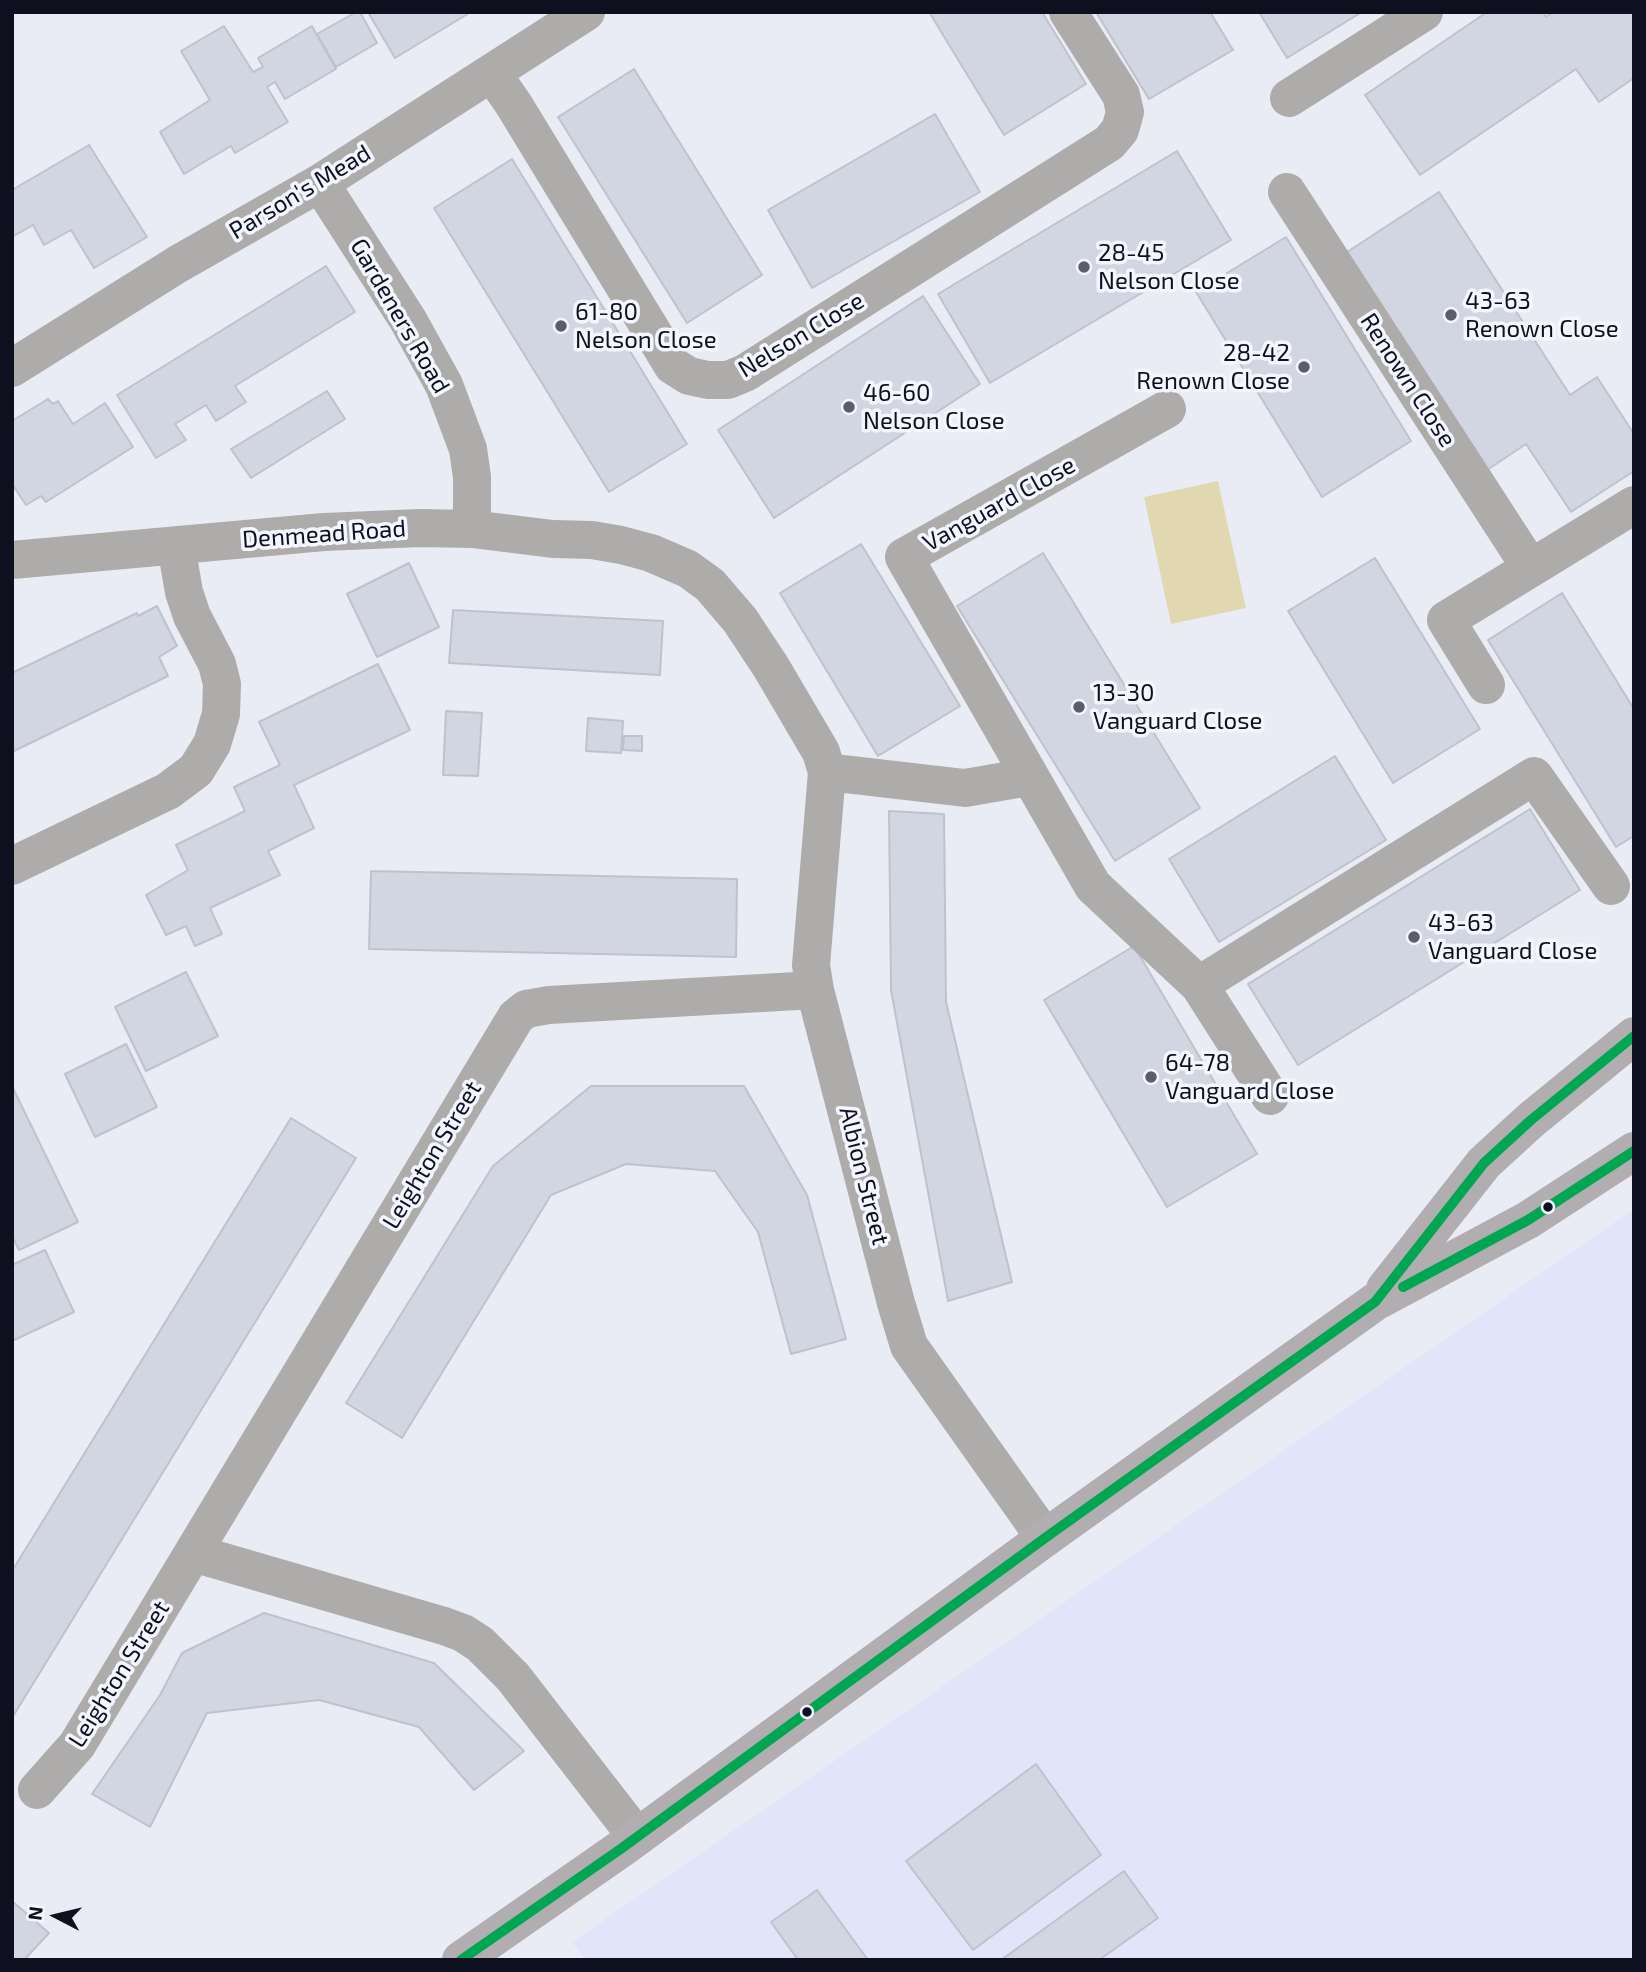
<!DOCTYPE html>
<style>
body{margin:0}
#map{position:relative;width:1646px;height:1972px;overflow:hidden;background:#eaecf5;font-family:"Exo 2",sans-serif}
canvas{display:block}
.frame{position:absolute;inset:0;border:14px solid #0e101f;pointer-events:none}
.north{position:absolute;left:21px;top:1881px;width:70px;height:70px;-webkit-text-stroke:5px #f4f6ff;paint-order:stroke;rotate:277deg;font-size:19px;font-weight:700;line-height:28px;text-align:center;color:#0e101f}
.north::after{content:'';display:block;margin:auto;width:24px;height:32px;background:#0e101f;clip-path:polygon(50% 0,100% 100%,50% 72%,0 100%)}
</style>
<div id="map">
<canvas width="1646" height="1972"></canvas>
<div class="frame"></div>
<div class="north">N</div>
</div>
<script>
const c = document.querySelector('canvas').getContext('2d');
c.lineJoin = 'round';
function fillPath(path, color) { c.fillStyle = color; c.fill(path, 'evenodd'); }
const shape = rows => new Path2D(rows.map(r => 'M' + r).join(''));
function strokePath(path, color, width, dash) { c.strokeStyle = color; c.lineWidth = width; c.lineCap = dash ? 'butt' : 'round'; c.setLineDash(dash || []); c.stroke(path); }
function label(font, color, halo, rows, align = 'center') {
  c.font = font + ' "Exo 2",sans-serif'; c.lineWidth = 7; c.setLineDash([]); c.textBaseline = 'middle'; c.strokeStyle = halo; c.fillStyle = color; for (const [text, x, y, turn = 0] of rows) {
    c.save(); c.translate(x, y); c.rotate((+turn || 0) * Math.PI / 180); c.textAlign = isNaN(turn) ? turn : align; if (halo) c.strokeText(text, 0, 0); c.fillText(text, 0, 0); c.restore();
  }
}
fillPath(shape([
 [1634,1209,1634,1960,585,1960,572,1942]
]), '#e1e5f9');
fillPath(shape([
 [1218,481,1246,608,1171,624,1144,497]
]), '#e1d8b2');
const building = shape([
 [356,12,360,12,377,43,336,67,317,34,356,12],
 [368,12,471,12,395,58,368,12],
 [929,12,1042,12,1086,84,1004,135,929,12],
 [1096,12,1210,12,1233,50,1149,99,1096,12],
 [1259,12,1362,12,1287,58,1259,12],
 [1487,12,1543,12,1546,17,1553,12,1634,12,1634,78,1599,102,1576,69,1420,175,1365,95,1487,12],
 [224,26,253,72,263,67,258,58,312,26,336,69,285,99,275,82,267,87,288,122,235,153,231,146,184,174,160,132,210,100,181,51,224,26],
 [634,69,762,275,687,323,558,117,634,69],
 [935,114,980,192,812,288,768,210,935,114],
 [89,145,147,237,94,268,71,230,44,245,33,225,12,237,12,190,89,145],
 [1177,151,1231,240,990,383,938,294,1177,151],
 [512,159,687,444,609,492,434,208,512,159],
 [1439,192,1570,395,1597,377,1634,434,1634,471,1571,512,1526,444,1484,472,1344,254,1439,192],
 [1286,237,1411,441,1322,497,1196,292,1286,237],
 [326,266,355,312,235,386,246,402,216,421,206,405,175,424,186,440,156,458,117,395,326,266],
 [923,296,980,384,774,518,718,430,923,296],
 [327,391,345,419,251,478,231,449,327,391],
 [48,399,53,404,58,401,73,424,105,403,133,447,46,502,41,496,26,505,12,484,12,421,48,399],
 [861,544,960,706,878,756,780,593,861,544],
 [1043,553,1200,808,1115,861,957,606,1043,553],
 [1375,558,1480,729,1393,783,1288,611,1375,558],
 [409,563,439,627,377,657,347,594,409,563],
 [1562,593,1634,709,1634,836,1616,847,1488,640,1562,593],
 [157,606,177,646,159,657,168,676,12,752,12,673,137,613,138,616,157,606],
 [453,610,663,621,660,675,449,663,453,610],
 [378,664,410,730,294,785,314,828,268,851,280,875,210,908,222,934,195,946,186,926,166,935,146,895,188,870,176,845,245,811,234,787,280,765,259,722,378,664],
 [446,711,482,713,478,776,443,775,446,711],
 [588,718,623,721,621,753,586,751,588,718],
 [624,736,642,736,642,751,623,750,624,736],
 [1335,756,1386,840,1219,942,1169,859,1335,756],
 [1530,809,1580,890,1298,1065,1248,984,1530,809],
 [889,811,944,814,946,1002,1012,1282,948,1301,891,990,889,811],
 [371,871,737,879,736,957,369,949,371,871],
 [1134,946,1257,1154,1167,1207,1044,1000,1134,946],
 [186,972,218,1036,146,1071,115,1007,186,972],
 [126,1044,157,1107,95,1137,65,1074,126,1044],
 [12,1086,78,1222,19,1250,12,1236,12,1086],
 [591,1086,744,1086,807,1195,846,1339,791,1354,758,1232,715,1171,626,1164,551,1195,402,1438,346,1403,493,1166,591,1086],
 [291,1118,356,1158,12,1718,12,1571,291,1118],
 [45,1250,74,1312,12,1341,12,1265,45,1250],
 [264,1613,434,1663,524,1751,474,1790,419,1727,319,1700,207,1713,150,1827,92,1794,160,1695,182,1653,264,1613],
 [1036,1764,1101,1855,973,1950,906,1861,1036,1764],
 [1124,1871,1158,1918,1099,1960,1001,1960,1124,1871],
 [817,1890,868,1960,798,1960,771,1922,817,1890],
 [12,1901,49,1933,24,1960,12,1960,12,1901]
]);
fillPath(building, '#d2d5e2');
strokePath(building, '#bfc2cd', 2);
strokePath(shape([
 [492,73,514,105,673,366,689,376,708,380,728,380,745,373,1109,143,1120,130,1125,112,1121,95,1068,12],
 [1289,98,1424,12],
 [320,183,408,320,444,385,468,449,472,477,472,529],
 [1287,192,1530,567],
 [12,368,178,264,320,183,586,12],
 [1167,409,904,557,1093,886,1199,985,1270,1096],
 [12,560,324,532,420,528,472,529,553,539,592,540,621,545,651,553,688,569,710,585,740,620,771,667,821,752,827,772,811,965,815,990,896,1303,909,1346,1045,1538],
 [1486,685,1446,620,1634,505],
 [827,772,965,788,1029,777],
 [12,866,168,791,196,770,212,744,221,714,222,684,217,664,192,616,184,592,176,546],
 [1199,985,1534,776,1611,886],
 [193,1553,444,1626,463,1633,480,1644,513,1677,637,1837],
 [37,1790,77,1745,516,1017,526,1009,549,1005,815,990]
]), '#aeabab', 38);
strokePath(shape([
 [1385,1289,1484,1163,1531,1120,1634,1036],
 [461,1960,622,1848,1045,1538,1375,1302,1528,1220,1634,1151]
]), '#b1adb0', 38);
strokePath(shape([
 [1403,1287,1528,1220,1634,1151],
 [461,1960,622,1848,1045,1538,1375,1302,1484,1163,1531,1120,1634,1036]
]), '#00a651', 10);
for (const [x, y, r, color] of [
 [1084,267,7,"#5b5d6a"],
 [1451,315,7,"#5b5d6a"],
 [561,326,7,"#5b5d6a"],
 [1304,367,7,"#5b5d6a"],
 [849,407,7,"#5b5d6a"],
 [1079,707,7,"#5b5d6a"],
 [1414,937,7,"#5b5d6a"],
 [1151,1077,7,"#5b5d6a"],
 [1548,1207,6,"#0e101f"],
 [807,1712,6,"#0e101f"]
]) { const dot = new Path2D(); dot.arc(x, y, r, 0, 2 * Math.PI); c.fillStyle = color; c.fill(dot); strokePath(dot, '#f4f6ff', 2.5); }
label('24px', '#0e101f', '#f4f6ff', [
 ["Parson's Mead",300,192,-31],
 ["Gardeners Road",400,316,60],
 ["Nelson Close",801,335,-31],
 ["Renown Close",1408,380,57],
 ["Vanguard Close",999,504,-29],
 ["Denmead Road",324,534,-4],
 ["Leighton Street",432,1155,-59],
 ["Albion Street",864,1176,76],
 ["Leighton Street",119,1674,-58]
]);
label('24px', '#0e101f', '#f4f6ff', [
 ["28-45",1098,253],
 ["Nelson Close",1098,281],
 ["43-63",1465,301],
 ["Renown Close",1465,329],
 ["61-80",575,312],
 ["Nelson Close",575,340],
 ["28-42",1290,353,"right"],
 ["Renown Close",1290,381,"right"],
 ["46-60",863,393],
 ["Nelson Close",863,421],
 ["13-30",1093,693],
 ["Vanguard Close",1093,721],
 ["43-63",1428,923],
 ["Vanguard Close",1428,951],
 ["64-78",1165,1063],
 ["Vanguard Close",1165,1091]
], 'left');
</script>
